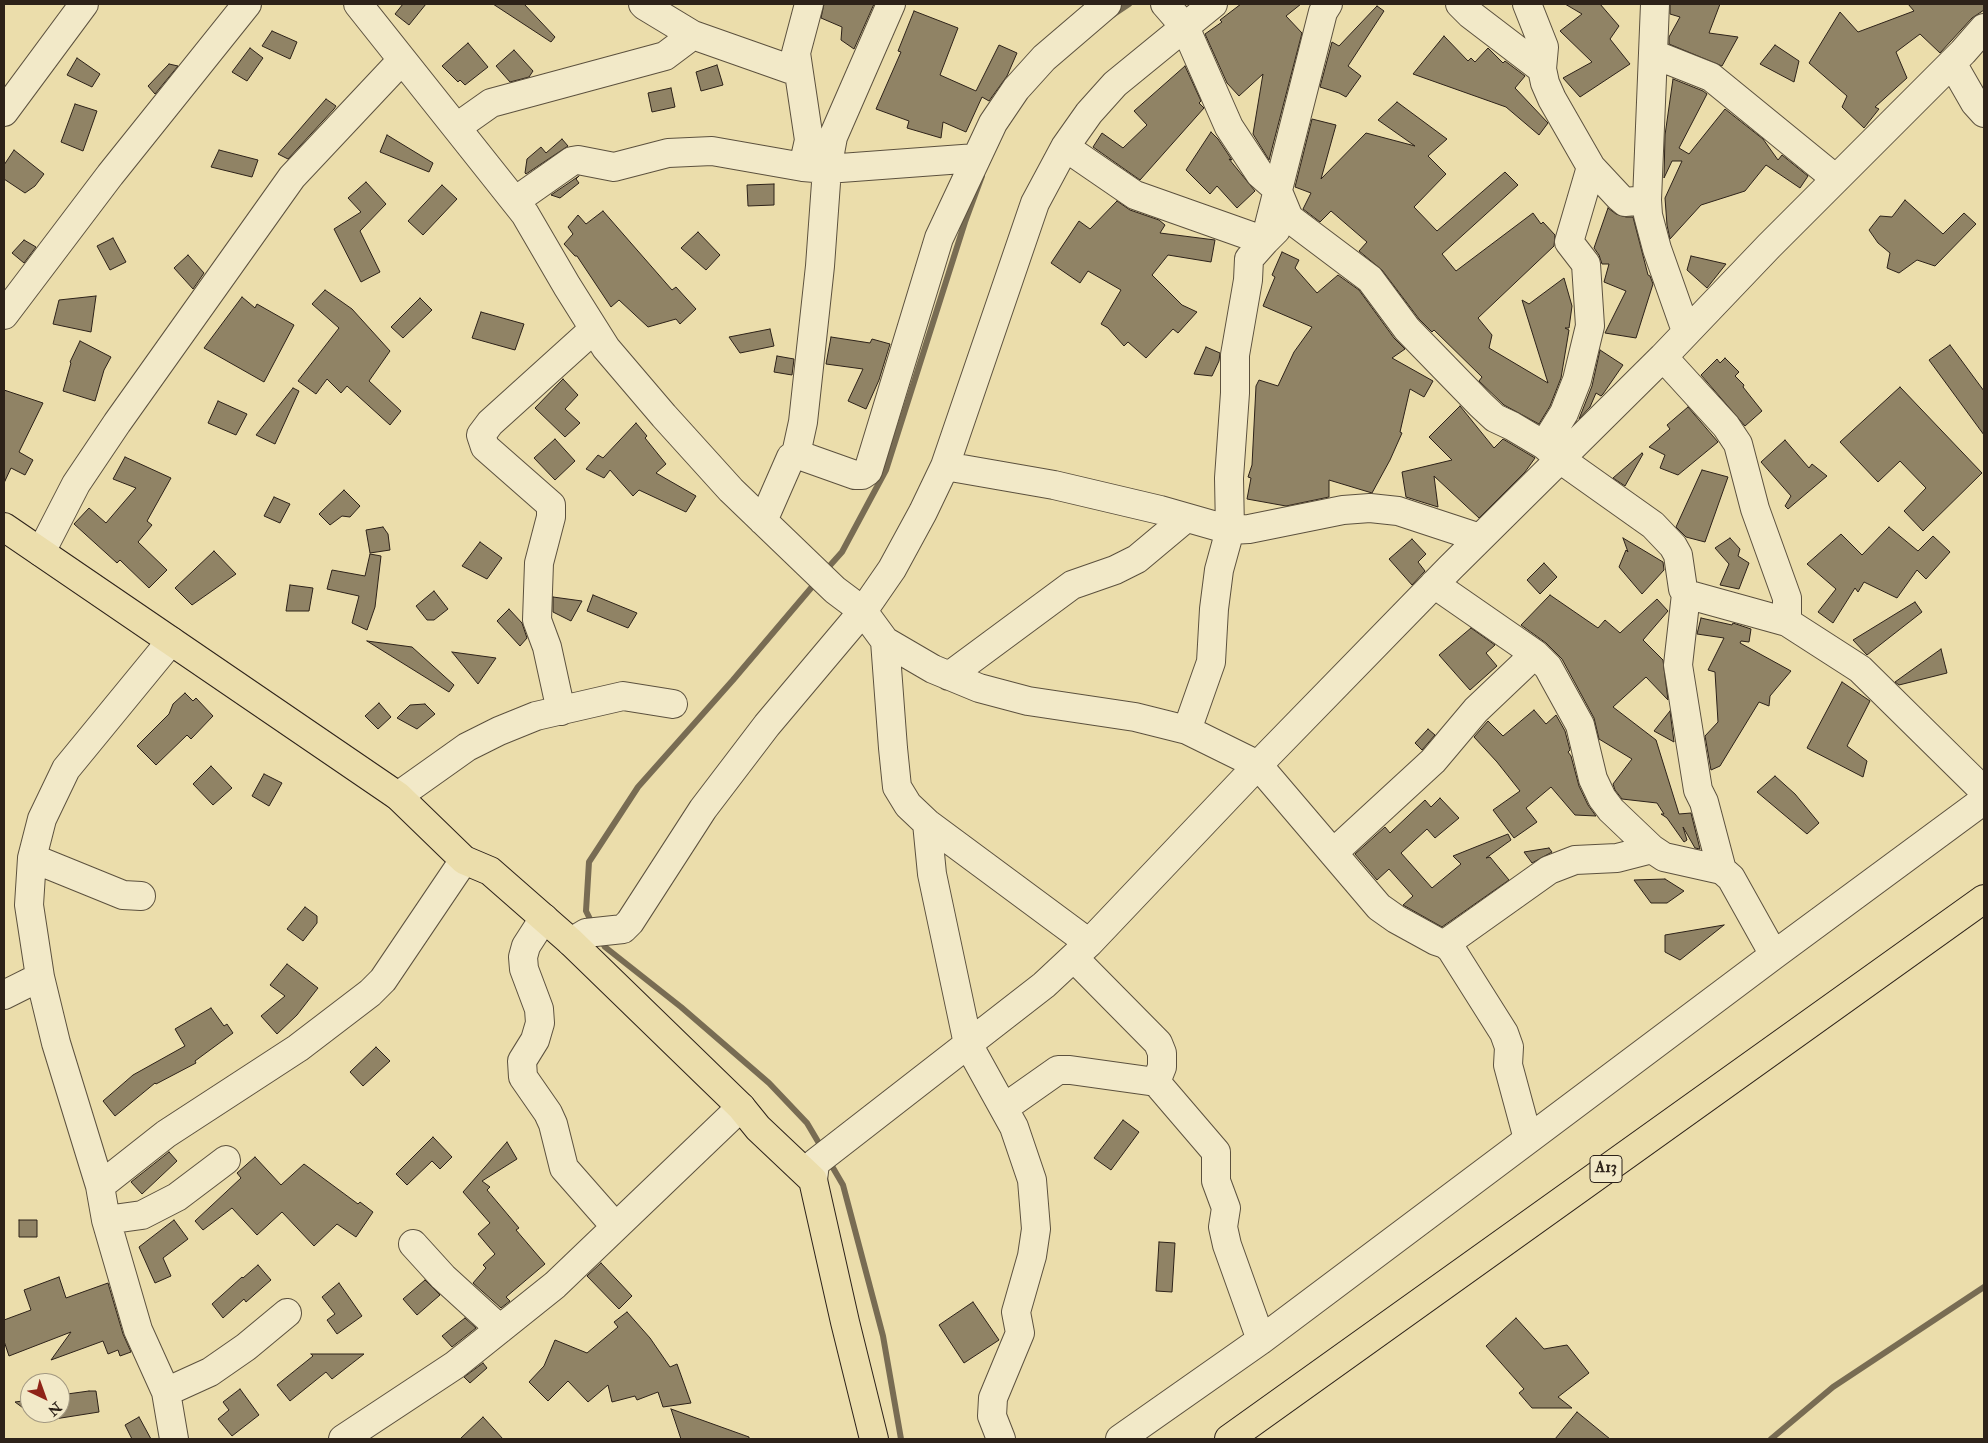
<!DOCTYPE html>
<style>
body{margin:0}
#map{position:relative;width:1988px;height:1443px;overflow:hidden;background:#ebddab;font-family:"IM FELL Double Pica",serif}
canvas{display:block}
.frame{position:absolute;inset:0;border:5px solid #2d2219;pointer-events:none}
.north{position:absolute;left:20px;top:1373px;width:50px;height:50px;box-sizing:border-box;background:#f2e9c8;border:1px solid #a39982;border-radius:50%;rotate:138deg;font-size:14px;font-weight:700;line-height:20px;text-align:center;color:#2d2219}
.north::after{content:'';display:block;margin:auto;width:18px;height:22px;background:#8f2418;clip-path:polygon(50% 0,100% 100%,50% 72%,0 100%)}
</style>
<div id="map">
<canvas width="1988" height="1443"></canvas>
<div class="frame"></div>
<div class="north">N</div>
</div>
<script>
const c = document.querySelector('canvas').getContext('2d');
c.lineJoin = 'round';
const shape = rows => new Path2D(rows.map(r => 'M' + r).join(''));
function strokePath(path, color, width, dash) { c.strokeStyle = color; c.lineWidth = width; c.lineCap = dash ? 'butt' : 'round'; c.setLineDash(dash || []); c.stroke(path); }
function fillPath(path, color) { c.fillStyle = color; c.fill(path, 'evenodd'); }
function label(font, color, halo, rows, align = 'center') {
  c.font = font + ' "IM FELL Double Pica",serif'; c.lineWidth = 4; c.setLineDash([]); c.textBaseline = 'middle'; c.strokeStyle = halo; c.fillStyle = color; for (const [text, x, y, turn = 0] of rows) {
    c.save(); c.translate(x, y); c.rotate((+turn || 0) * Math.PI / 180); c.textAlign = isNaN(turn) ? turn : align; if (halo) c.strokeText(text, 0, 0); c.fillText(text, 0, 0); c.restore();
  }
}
strokePath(shape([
 [1111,16,1129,4],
 [825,571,842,552,886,470,965,222,982,176],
 [593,925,586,911,589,862,638,787,733,680,817,581],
 [600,938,605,947,681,1007,769,1083,807,1123,823,1150],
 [829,1161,843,1185,883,1336,901,1439],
 [1771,1439,1833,1387,1984,1287]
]), '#786c53', 6);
const building = shape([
 [403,4,426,4,409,25,395,14,403,4],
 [493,4,524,4,555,37,551,42,493,4],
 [824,4,874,4,854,49,841,40,842,27,821,18,824,4],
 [1241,4,1301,4,1286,16,1302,33,1269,160,1253,134,1263,74,1239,96,1227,83,1205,34,1222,22,1220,20,1241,4],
 [1565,4,1600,4,1619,26,1610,39,1630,64,1580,97,1563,78,1592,62,1560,31,1582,14,1565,4],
 [1670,4,1720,4,1709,33,1738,37,1722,66,1669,44,1669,37,1680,17,1670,14,1670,4],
 [1908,4,1984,4,1984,10,1972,18,1940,53,1920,34,1896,52,1907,78,1875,107,1879,109,1864,128,1842,107,1847,96,1809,63,1840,12,1858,32,1914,11,1908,4],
 [1377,6,1384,11,1348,66,1361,76,1346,97,1339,93,1320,87,1332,42,1339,46,1377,6],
 [914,11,958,28,940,75,976,91,999,45,1017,53,1007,76,989,101,982,97,966,132,943,122,941,138,907,128,909,121,876,109,901,52,898,51,914,11],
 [272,31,297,42,290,59,262,46,272,31],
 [1444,36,1468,61,1471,58,1475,62,1488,48,1503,63,1505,61,1525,76,1515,88,1548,123,1539,135,1506,107,1413,74,1444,36],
 [468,43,488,67,465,85,460,80,458,82,442,66,468,43],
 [1775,45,1799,61,1794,82,1760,64,1775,45],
 [250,48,263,58,247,81,232,72,250,48],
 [514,50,533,71,529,77,510,82,496,66,514,50],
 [77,58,100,74,92,87,67,75,77,58],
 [169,64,178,66,155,94,148,86,169,64],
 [717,65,723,85,701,91,696,72,717,65],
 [1185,66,1201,101,1199,103,1204,108,1140,180,1093,147,1102,133,1123,148,1147,125,1134,111,1185,66],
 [1673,79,1703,91,1707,94,1679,148,1689,154,1725,109,1763,139,1778,160,1782,155,1808,176,1800,188,1766,165,1745,191,1701,205,1670,239,1667,225,1665,198,1682,161,1672,161,1664,178,1665,135,1673,79],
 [671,88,675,107,652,112,648,93,671,88],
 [326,99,336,106,334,109,288,159,278,154,326,99],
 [1397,102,1447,139,1428,156,1446,174,1414,207,1437,231,1505,172,1518,185,1442,254,1456,271,1533,213,1541,224,1543,222,1555,235,1554,246,1478,318,1492,335,1489,348,1548,383,1522,300,1529,304,1564,278,1572,306,1569,328,1565,328,1569,330,1561,378,1550,406,1539,424,1504,405,1479,381,1482,377,1434,330,1432,332,1419,319,1382,270,1359,251,1367,242,1331,211,1320,222,1303,209,1311,193,1295,187,1312,119,1336,125,1321,179,1366,133,1415,146,1378,120,1397,102],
 [75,104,97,111,83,151,61,142,75,104],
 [1211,132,1218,139,1232,160,1229,159,1255,191,1237,208,1217,186,1210,194,1186,170,1211,132],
 [387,135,433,163,429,172,380,152,387,135],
 [562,139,568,146,526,174,525,173,527,159,541,147,546,153,562,139],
 [14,150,44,174,35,186,25,193,4,179,4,165,14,150],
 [219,150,258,160,252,177,211,167,219,150],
 [579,176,576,179,579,183,560,198,551,195,579,176],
 [366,182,386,204,360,231,380,272,361,282,334,229,361,212,348,198,366,182],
 [774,184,774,205,748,206,747,185,774,184],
 [442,185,457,199,423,235,408,221,442,185],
 [1905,200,1943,234,1964,213,1976,224,1935,266,1917,260,1899,273,1887,268,1890,253,1878,243,1869,230,1880,216,1892,217,1905,200],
 [1117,201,1130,210,1159,220,1165,225,1160,233,1215,240,1211,262,1168,255,1152,275,1182,305,1197,312,1178,333,1173,329,1146,358,1128,342,1124,346,1108,328,1101,324,1121,290,1088,271,1080,283,1051,263,1079,221,1090,229,1117,201],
 [1608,208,1616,214,1626,217,1633,217,1648,275,1650,276,1653,284,1636,338,1605,333,1626,291,1604,282,1609,264,1602,264,1599,255,1594,248,1608,208],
 [603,211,672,290,676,287,696,309,680,324,676,319,648,327,619,300,611,307,577,256,575,256,564,244,573,234,568,227,578,215,586,224,603,211],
 [698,232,720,255,706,270,681,248,698,232],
 [113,238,126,262,110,270,97,246,113,238],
 [24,240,36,247,24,263,12,253,24,240],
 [1282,252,1299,260,1295,268,1317,293,1338,275,1359,290,1394,338,1405,349,1392,358,1433,381,1424,397,1410,389,1400,432,1402,433,1390,460,1372,493,1329,480,1329,497,1286,506,1247,499,1251,478,1248,477,1252,465,1256,386,1259,380,1278,386,1294,352,1312,327,1263,306,1275,277,1272,275,1282,252],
 [188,255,204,273,193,289,174,268,188,255],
 [1691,256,1726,264,1707,288,1687,270,1691,256],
 [325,290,352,309,390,351,369,381,401,411,390,425,347,386,341,393,327,379,316,394,298,381,339,328,312,304,325,290],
 [96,296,91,332,53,324,59,300,96,296],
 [242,297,255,308,257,304,294,325,264,382,204,348,242,297],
 [420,298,432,310,403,338,391,327,420,298],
 [481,312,524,324,515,350,472,338,481,312],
 [770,329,774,346,740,353,729,337,770,329],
 [831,337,870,343,872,339,890,344,879,380,866,409,848,401,863,369,826,364,831,337],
 [80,341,111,357,104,370,95,401,63,391,71,363,70,362,80,341],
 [1950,345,1984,391,1984,435,1929,360,1950,345],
 [1206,347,1220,353,1219,361,1212,376,1194,374,1206,347],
 [1600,350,1623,365,1603,394,1601,396,1596,393,1590,407,1579,419,1592,386,1600,350],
 [777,356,794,359,792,375,774,372,777,356],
 [1725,358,1739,372,1735,376,1744,385,1743,387,1762,411,1745,426,1701,375,1717,359,1720,363,1725,358],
 [563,379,578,395,565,409,580,423,565,437,535,408,563,379],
 [1900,387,1982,473,1923,531,1904,511,1926,488,1900,461,1878,482,1840,442,1900,387],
 [293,388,299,391,275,444,256,435,293,388],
 [4,390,43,403,19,452,33,460,25,475,11,468,4,483,4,390],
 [218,401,247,414,236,435,208,423,218,401],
 [1460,406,1494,448,1503,439,1535,458,1525,472,1479,518,1434,476,1438,507,1406,497,1402,472,1452,460,1429,437,1460,406],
 [1688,407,1718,442,1678,475,1660,468,1665,455,1649,447,1670,429,1667,425,1688,407],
 [636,423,647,436,645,438,666,464,656,473,696,496,686,512,639,490,633,496,610,470,604,478,586,469,598,455,603,458,636,423],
 [555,439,575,461,555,480,534,458,555,439],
 [1785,440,1809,468,1812,464,1827,476,1788,509,1785,506,1791,496,1761,462,1785,440],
 [1642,453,1643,454,1625,486,1613,478,1642,453],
 [125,457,171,478,147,521,152,525,138,542,167,570,149,588,120,560,117,563,74,524,89,508,106,523,136,488,113,479,125,457],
 [1702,470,1728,477,1705,542,1686,537,1676,527,1702,470],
 [344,490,360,506,350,517,342,516,330,525,319,514,344,490],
 [274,497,290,504,280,523,264,516,274,497],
 [383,527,388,534,390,550,370,553,366,530,383,527],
 [1889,527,1918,551,1933,536,1950,552,1926,579,1917,570,1897,598,1864,582,1858,592,1855,588,1833,623,1818,612,1836,589,1807,564,1841,534,1862,555,1889,527],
 [1623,538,1663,562,1664,570,1642,594,1619,567,1626,550,1628,552,1623,538],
 [1730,538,1740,549,1738,556,1749,563,1739,589,1720,585,1729,564,1715,548,1730,538],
 [1412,539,1426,554,1418,562,1425,571,1412,585,1389,559,1412,539],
 [480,542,502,558,487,579,462,566,480,542],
 [214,551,236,574,192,605,175,588,214,551],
 [370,554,381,556,375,607,367,630,352,623,359,596,327,589,332,570,365,576,370,554],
 [1544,563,1557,577,1540,594,1527,580,1544,563],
 [290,585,313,588,309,611,286,611,290,585],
 [434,591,448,609,434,620,427,620,416,606,434,591],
 [593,595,637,613,628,628,587,611,593,595],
 [1550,595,1598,628,1605,620,1620,633,1657,599,1668,611,1643,640,1663,660,1668,700,1646,677,1613,707,1656,740,1679,814,1691,813,1700,849,1695,848,1683,827,1687,840,1684,842,1667,818,1661,814,1664,814,1657,803,1622,799,1615,790,1613,784,1632,759,1599,739,1594,718,1562,659,1546,643,1521,625,1550,595],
 [553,597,582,601,571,621,553,612,553,597],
 [1915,602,1922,612,1867,655,1853,640,1915,602],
 [509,609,522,623,527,638,520,646,497,621,509,609],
 [1701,618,1732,625,1733,623,1751,629,1749,642,1741,641,1740,643,1791,671,1770,696,1769,706,1759,702,1720,766,1711,770,1705,736,1718,722,1715,672,1708,670,1724,638,1697,634,1701,618],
 [1471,628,1495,645,1486,653,1497,666,1470,690,1439,655,1471,628],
 [367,641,412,647,454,685,449,692,367,641],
 [1941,649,1947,673,1899,685,1895,682,1941,649],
 [452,652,496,658,478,684,452,652],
 [1842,682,1870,701,1847,746,1867,761,1863,777,1807,748,1842,682],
 [185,693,193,701,196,698,213,716,191,739,187,735,156,765,137,746,169,714,173,704,185,693],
 [379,703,391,717,378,729,365,716,379,703],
 [425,704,435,714,417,729,397,718,410,705,425,704],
 [1534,710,1546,724,1556,715,1565,731,1570,750,1568,752,1571,756,1579,786,1588,805,1596,816,1575,815,1551,787,1526,808,1537,822,1514,838,1493,810,1520,791,1497,762,1474,737,1488,721,1503,736,1534,710],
 [1670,711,1674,742,1654,731,1670,711],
 [1428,729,1435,735,1422,750,1415,743,1428,729],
 [211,766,232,788,213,805,193,784,211,766],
 [264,774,282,783,269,806,252,796,264,774],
 [1775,776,1795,794,1819,823,1807,834,1757,792,1775,776],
 [1440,798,1459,818,1435,838,1427,829,1401,853,1432,888,1461,864,1453,856,1508,834,1511,840,1486,858,1490,857,1509,880,1442,927,1403,905,1413,896,1389,869,1377,880,1355,854,1385,827,1390,833,1425,800,1431,807,1440,798],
 [1549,848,1552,852,1532,863,1524,852,1549,848],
 [1665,879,1684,891,1667,903,1651,903,1634,880,1665,879],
 [305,907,317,916,317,923,303,941,287,929,305,907],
 [1724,925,1680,960,1665,952,1665,935,1724,925],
 [287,964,318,988,297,1015,277,1034,261,1016,285,996,270,985,287,964],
 [211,1008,224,1026,227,1024,233,1033,195,1061,196,1063,156,1084,155,1083,115,1116,103,1101,133,1075,185,1046,175,1029,211,1008],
 [376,1047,390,1061,363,1086,350,1072,376,1047],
 [1123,1120,1139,1132,1111,1170,1094,1158,1123,1120],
 [433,1137,452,1157,440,1169,432,1161,407,1185,396,1174,433,1137],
 [507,1142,517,1159,482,1181,490,1187,487,1190,519,1228,516,1230,545,1264,506,1297,510,1301,501,1308,473,1283,486,1268,483,1265,495,1254,478,1234,490,1223,463,1192,507,1142],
 [169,1152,177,1161,142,1194,131,1182,169,1152],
 [255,1157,281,1185,304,1164,358,1204,360,1202,373,1212,356,1237,337,1224,314,1246,282,1212,257,1235,232,1208,203,1230,195,1221,241,1178,237,1173,255,1157],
 [19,1220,37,1220,37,1237,19,1237,19,1220],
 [174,1220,188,1239,163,1258,171,1276,155,1283,139,1247,174,1220],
 [1159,1242,1175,1243,1172,1292,1156,1291,1159,1242],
 [601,1263,632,1296,619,1309,587,1276,601,1263],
 [258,1265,271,1280,246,1302,244,1299,223,1318,212,1304,242,1277,243,1278,258,1265],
 [59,1277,66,1298,108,1283,123,1334,131,1352,120,1356,118,1350,108,1354,103,1341,51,1360,71,1332,9,1356,4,1341,4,1320,31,1310,24,1290,59,1277],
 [425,1280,440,1295,417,1315,403,1299,425,1280],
 [339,1283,362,1316,337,1334,327,1320,335,1314,322,1297,339,1283],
 [973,1302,999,1340,964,1363,939,1325,973,1302],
 [627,1312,650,1338,670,1367,677,1364,691,1403,663,1407,658,1392,637,1400,635,1396,612,1402,608,1385,588,1402,568,1381,548,1401,529,1382,544,1366,555,1340,587,1353,618,1327,614,1322,627,1312],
 [465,1318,476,1328,452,1347,442,1336,465,1318],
 [1516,1318,1544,1349,1567,1345,1589,1373,1558,1397,1572,1408,1532,1408,1519,1393,1524,1389,1486,1346,1516,1318],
 [311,1354,364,1354,332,1379,326,1372,290,1401,277,1385,313,1356,311,1354],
 [483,1363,487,1368,470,1383,464,1377,483,1363],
 [240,1389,259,1415,232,1436,218,1419,229,1410,223,1402,240,1389],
 [89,1391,96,1391,99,1412,42,1421,30,1413,60,1413,60,1395,89,1391],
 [30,1400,30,1413,15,1402,30,1400],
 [671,1409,749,1437,749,1439,681,1439,671,1409],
 [1577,1412,1610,1439,1555,1439,1577,1412],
 [139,1417,151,1439,132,1439,125,1425,139,1417],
 [483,1417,503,1439,460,1439,483,1417]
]);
fillPath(building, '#908365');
strokePath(building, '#2d2219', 1);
const minor = shape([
 [358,4,525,214,567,286,606,348,664,416,731,490,835,590,863,611,885,641,933,669,979,688,1028,701,1135,717,1187,730,1258,765,1379,907,1396,919,1436,941,1445,944,1451,949,1504,1033,1509,1047,1508,1065,1528,1139],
 [643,4,645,6,693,35,798,72],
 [1165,4,1185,27,1229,127,1260,174,1277,189,1289,218,1370,279,1407,329,1481,405,1495,418,1512,426,1544,445,1560,459,1653,525,1673,546,1678,555,1683,589,1686,594,1787,622,1860,669,1984,791],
 [1460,4,1470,14,1542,69],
 [1527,4,1544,47,1542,69,1545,83,1552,99,1591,167,1619,197,1625,202,1647,200],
 [1655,4,1647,200,1648,215,1657,249,1686,331],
 [1653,54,1711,77,1836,179],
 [1952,63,1975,103,1984,113],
 [4,112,84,4],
 [457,127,491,103,665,56,693,35],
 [1065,147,1135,195,1265,241,1276,230],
 [803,167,809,140,796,53,809,4],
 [515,201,572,161,578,160,614,167,668,153,712,151,803,167,827,169,976,158],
 [4,315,110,175,247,4],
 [1663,357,1726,426,1738,444,1755,509,1787,598,1787,622],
 [1544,445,1564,413,1577,380,1590,326,1586,264,1569,242,1591,167],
 [796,454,803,422,820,266,827,169,833,137,891,4],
 [945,466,1054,485,1160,510,1230,530,1249,529,1343,510,1370,508,1398,511,1480,538],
 [763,521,791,457,796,454,855,475,862,475,868,471,939,238,993,123,1016,89,1044,58,1107,4],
 [41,552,76,484,117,423,292,177,402,60],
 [1434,584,1535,654,1548,667,1580,725,1593,779,1602,798,1611,810,1652,849,1664,857,1722,870,1731,878,1774,955],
 [1686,594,1678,665,1698,790,1704,802,1722,870],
 [171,641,66,769,42,819,32,858,29,905,40,977,56,1043,100,1186,106,1220,138,1330,166,1392,174,1439],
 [885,641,893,748,897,787,908,805,927,823,1089,943],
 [949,676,1072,585,1115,570,1137,559,1186,518],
 [561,711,547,647,537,620,539,563,551,517,551,505,485,447,481,435,490,423,594,329],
 [1187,730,1211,662,1214,609,1219,570,1230,530,1229,478,1235,393,1235,355,1248,280,1249,259,1265,241,1323,12,1328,4],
 [398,796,467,747,499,731,536,716,623,696,673,704],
 [927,823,932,874,968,1044,1014,1127,1032,1180,1036,1229,1032,1256,1016,1312,1020,1333,993,1398,992,1416,1001,1439],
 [1333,853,1433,761,1476,710,1535,654],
 [32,858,123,895,141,896],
 [544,918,526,946,523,957,524,969,539,1009,540,1023,535,1040,522,1061,523,1077,548,1113,553,1124,564,1168,615,1226],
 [571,942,586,933,623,929,630,922,703,809,767,725,863,611,892,569,923,512,945,466,1035,203,1065,147,1089,113,1115,84,1213,4],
 [1445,944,1549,870,1575,860,1617,858,1652,849],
 [1074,958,1158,1043,1162,1053,1162,1067,1156,1082],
 [4,995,40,977],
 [1004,1108,1058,1070,1070,1070,1156,1082,1216,1152,1216,1181,1226,1208,1223,1227,1227,1245,1261,1340],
 [813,1180,815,1163,1044,985,1089,943,1258,765,1450,568,1663,357,1769,246,1963,52,1984,28],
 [100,1186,166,1134,298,1048,370,993,383,980,464,860],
 [106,1220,142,1215,177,1197,226,1160],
 [413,1244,443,1277,500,1329],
 [166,1392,210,1372,246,1347,287,1313],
 [343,1439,455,1365,555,1285,741,1107],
 [1120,1439,1261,1340,1774,955,1984,800]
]);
const major = shape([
 [4,527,398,796,464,860,490,871,571,942,741,1107,758,1128,813,1180,845,1322,874,1439]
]);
const highway = shape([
 [1229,1439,1984,899]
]);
strokePath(minor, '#5c513e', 30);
strokePath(major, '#2d2219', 30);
strokePath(highway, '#2d2219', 30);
strokePath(minor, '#f2e9c8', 28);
strokePath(major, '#ebddab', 28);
strokePath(highway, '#ebddab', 28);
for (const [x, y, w] of [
 [1606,1169,32]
]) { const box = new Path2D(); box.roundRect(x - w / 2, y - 13.5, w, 27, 4); c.fillStyle = '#f2e9c8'; c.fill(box); strokePath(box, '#2d2219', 1); }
label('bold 16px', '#2d2219', null, [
 ["A13",1606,1169]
]);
</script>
